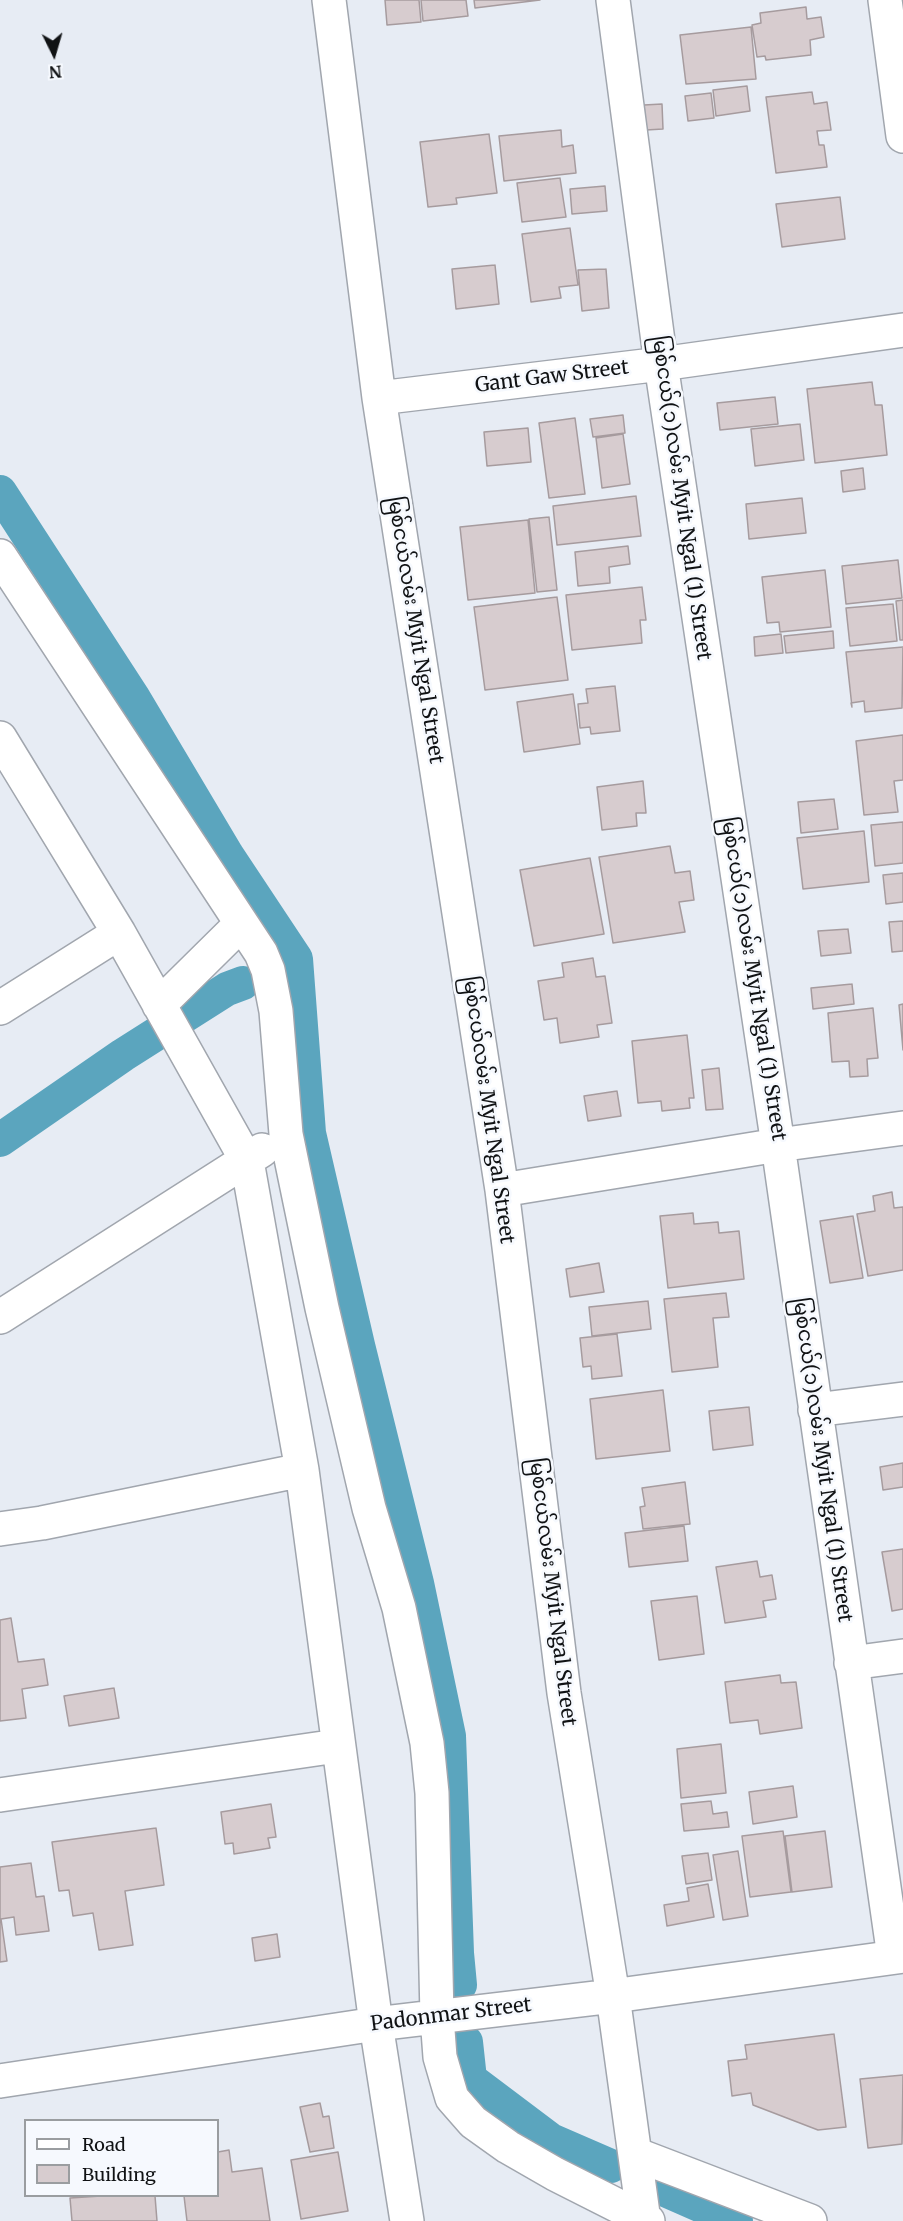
<!DOCTYPE html>
<meta charset="utf-8">
<style>
body{margin:0}
#map{position:relative;width:903px;height:2221px;overflow:hidden;background:#e7ecf4;font-family:Merriweather,serif}
canvas{display:block}
.legend{position:absolute;left:24px;top:2119px;width:195px;height:78px;box-sizing:border-box;background:#f6f9fe;border:2px solid #9a9da0;margin:0;padding:8px 10px;list-style:none;font-size:18px;color:#101214}
.legend li{display:flex;align-items:center;gap:12px;height:30px}
.legend b{width:30px;border:2px solid #9a9da0}
.north{position:absolute;left:24px;top:24px;width:60px;height:60px;-webkit-text-stroke:4px #f6f9fe;paint-order:stroke;rotate:175deg;font-size:16px;font-weight:700;line-height:24px;text-align:center;color:#101214}
.north::after{content:'';display:block;margin:auto;width:21px;height:27px;background:#101214;clip-path:polygon(50% 0,100% 100%,50% 72%,0 100%)}
</style>
<div id="map">
<canvas width="903" height="2221"></canvas>
<ul class="legend">
<li><b style="height:8px;background:#fff"></b>Road</li>
<li><b style="height:16px;background:#d7cccf"></b>Building</li>
</ul>
<div class="north">N</div>
</div>
<script>
const c = document.querySelector('canvas').getContext('2d');
c.lineJoin = 'round';
const shape = rows => new Path2D(rows.map(r => 'M' + r).join(''));
function strokePath(path, color, width, dash) { c.strokeStyle = color; c.lineWidth = width; c.lineCap = dash ? 'butt' : 'round'; c.setLineDash(dash || []); c.stroke(path); }
function fillPath(path, color) { c.fillStyle = color; c.fill(path, 'evenodd'); }
function label(font, color, halo, rows, align = 'center') {
  c.font = font + ' Merriweather,"Noto Sans Myanmar",serif'; c.lineWidth = 5; c.setLineDash([]); c.textBaseline = 'middle'; c.strokeStyle = halo; c.fillStyle = color; for (const [text, x, y, turn = 0] of rows) {
    c.save(); c.translate(x, y); c.rotate((+turn || 0) * Math.PI / 180); c.textAlign = isNaN(turn) ? turn : align; if (halo) c.strokeText(text, 0, 0); c.fillText(text, 0, 0); c.restore();
  }
}
strokePath(shape([
 [0,492,133,697,227,855,296,959,309,1133,358,1345,417,1583,449,1736,457,1953,460,1985],
 [0,1140,123,1055,227,989,243,983],
 [466,2042,470,2079,551,2140,611,2166],
 [665,2190,736,2221]
]), '#5ba5be', 34);
const building = shape([
 [385,0,419,0,421,22,387,25,385,0],
 [421,0,466,0,468,16,423,21,421,0],
 [474,0,540,0,475,8,474,0],
 [806,7,807,19,821,17,824,37,810,40,811,55,766,60,765,56,757,57,752,25,761,23,760,13,806,7],
 [751,27,756,79,686,84,680,35,751,27],
 [747,86,750,111,716,116,713,90,747,86],
 [812,92,814,104,827,102,831,130,817,131,819,145,824,145,827,167,776,173,766,97,812,92],
 [711,93,714,118,688,121,685,96,711,93],
 [662,104,663,129,646,130,644,105,662,104],
 [561,130,562,147,573,145,576,173,504,181,499,136,561,130],
 [489,134,497,193,456,198,457,204,428,207,420,142,489,134],
 [560,178,566,217,522,222,517,183,560,178],
 [605,186,607,211,572,214,570,189,605,186],
 [840,197,845,239,782,247,776,204,840,197],
 [570,228,578,285,559,287,561,298,531,302,522,234,570,228],
 [495,265,499,304,456,309,452,269,495,265],
 [606,269,609,308,582,311,578,270,606,269],
 [872,382,875,405,882,405,887,455,815,463,807,389,872,382],
 [775,397,778,424,720,430,717,403,775,397],
 [623,415,625,433,593,437,590,419,623,415],
 [575,418,585,494,549,498,539,423,575,418],
 [800,424,804,460,755,466,751,429,800,424],
 [528,428,531,462,487,466,484,432,528,428],
 [623,434,630,484,602,488,596,438,623,434],
 [863,468,865,489,843,492,841,471,863,468],
 [636,496,641,536,557,545,553,506,636,496],
 [802,498,806,533,749,539,746,504,802,498],
 [549,517,557,590,537,592,529,519,549,517],
 [528,520,535,593,468,600,460,527,528,520],
 [628,546,630,564,609,567,610,583,578,586,575,552,628,546],
 [898,560,902,598,846,604,842,566,898,560],
 [825,570,831,627,780,632,779,622,767,623,762,577,825,570],
 [642,587,646,620,640,620,642,643,572,650,566,595,642,587],
 [557,597,568,680,485,690,474,607,557,597],
 [903,600,903,640,900,640,896,601,903,600],
 [893,604,897,641,850,646,846,608,893,604],
 [833,631,834,648,786,653,784,636,833,631],
 [781,634,783,653,755,656,754,637,781,634],
 [903,647,902,708,865,712,864,701,851,703,852,707,846,652,903,647],
 [615,686,620,731,591,734,590,727,580,728,578,704,588,703,586,689,615,686],
 [573,694,580,744,524,752,517,702,573,694],
 [903,735,903,780,894,781,898,812,864,815,856,741,903,735],
 [643,781,646,813,636,813,637,826,602,830,597,787,643,781],
 [834,799,838,829,801,833,798,802,834,799],
 [903,822,903,863,875,866,871,825,903,822],
 [864,831,869,882,803,889,797,838,864,831],
 [670,846,675,873,690,871,694,900,679,902,685,932,613,943,599,857,670,846],
 [590,858,604,934,534,946,520,870,590,858],
 [903,873,903,902,886,904,883,875,903,873],
 [903,921,903,951,892,952,889,922,903,921],
 [848,929,851,953,821,956,818,931,848,929],
 [593,958,596,977,605,976,612,1023,597,1025,599,1037,560,1043,557,1018,544,1020,538,981,564,977,562,963,593,958],
 [852,984,854,1004,813,1009,811,988,852,984],
 [903,1004,903,1050,899,1005,903,1004],
 [873,1008,878,1058,867,1059,868,1076,850,1077,849,1061,832,1062,828,1013,873,1008],
 [687,1035,694,1098,689,1098,690,1108,662,1111,661,1101,638,1103,632,1041,687,1035],
 [719,1068,723,1109,706,1110,702,1070,719,1068],
 [617,1091,621,1116,588,1121,584,1096,617,1091],
 [892,1192,894,1208,903,1207,903,1270,868,1276,857,1214,875,1211,873,1196,892,1192],
 [693,1213,694,1224,718,1222,719,1233,739,1231,744,1279,668,1288,660,1216,693,1213],
 [853,1216,863,1278,830,1283,820,1221,853,1216],
 [599,1263,604,1292,570,1297,566,1269,599,1263],
 [726,1293,729,1317,713,1318,718,1367,672,1372,664,1299,726,1293],
 [648,1301,651,1329,592,1336,589,1307,648,1301],
 [617,1334,622,1376,592,1379,591,1366,583,1367,580,1338,617,1334],
 [663,1390,670,1451,596,1459,590,1399,663,1390],
 [749,1407,753,1445,713,1450,709,1411,749,1407],
 [903,1463,903,1487,883,1490,880,1467,903,1463],
 [685,1482,690,1524,643,1529,640,1507,645,1506,642,1488,685,1482],
 [684,1526,688,1561,629,1567,625,1533,684,1526],
 [903,1549,903,1609,892,1611,882,1552,903,1549],
 [757,1561,760,1577,772,1575,776,1599,763,1601,766,1617,725,1623,716,1567,757,1561],
 [697,1596,704,1654,659,1660,651,1601,697,1596],
 [11,1618,18,1662,44,1659,48,1685,22,1689,26,1718,0,1721,0,1620,11,1618],
 [780,1675,781,1683,796,1682,802,1728,760,1734,758,1720,730,1723,725,1682,780,1675],
 [114,1688,119,1718,69,1726,64,1696,114,1688],
 [721,1744,726,1793,681,1798,677,1749,721,1744],
 [793,1786,797,1817,753,1824,749,1792,793,1786],
 [711,1801,713,1814,727,1812,729,1827,684,1831,681,1804,711,1801],
 [271,1804,276,1837,268,1838,270,1848,234,1854,233,1843,225,1844,221,1812,271,1804],
 [156,1828,164,1885,125,1891,133,1945,99,1950,93,1913,73,1916,69,1890,59,1891,52,1842,156,1828],
 [783,1831,791,1892,750,1897,742,1836,783,1831],
 [825,1831,832,1887,792,1892,785,1836,825,1831],
 [738,1851,748,1916,723,1920,713,1855,738,1851],
 [708,1853,712,1880,686,1884,682,1856,708,1853],
 [31,1863,36,1897,44,1896,49,1931,16,1935,14,1917,1,1919,7,1961,0,1962,0,1867,31,1863],
 [708,1884,714,1917,667,1926,664,1905,689,1901,687,1888,708,1884],
 [277,1934,280,1957,255,1961,252,1938,277,1934],
 [834,2034,846,2127,818,2130,753,2105,751,2093,732,2096,728,2061,747,2059,745,2045,834,2034],
 [903,2075,902,2144,868,2148,860,2079,903,2075],
 [320,2103,323,2117,329,2116,334,2148,310,2152,300,2107,320,2103],
 [229,2150,232,2172,262,2168,270,2221,187,2221,184,2196,218,2196,218,2152,229,2150],
 [338,2152,348,2211,301,2219,291,2160,338,2152],
 [101,2196,155,2196,157,2221,72,2221,70,2198,101,2196]
]);
fillPath(building, '#d7cccf');
strokePath(building, '#a69b9e', 1.5);
const minor = shape([
 [329,0,379,398,502,1190,564,1693,613,1996,644,2221],
 [613,0,661,364,778,1145,894,1957],
 [885,0,903,136],
 [379,398,661,364,903,330],
 [0,556,261,953,268,970,276,1011,286,1134,322,1308,369,1508,399,1608,427,1743,432,1793,437,2017,440,2057,452,2098,473,2122,508,2147,555,2174,648,2221],
 [0,738,119,933,247,1161,302,1470,376,2024,407,2221],
 [159,1005,241,924],
 [0,1008,119,933],
 [502,1190,778,1145,903,1128],
 [0,1317,262,1150],
 [815,1410,903,1399],
 [0,1529,42,1523,302,1470],
 [851,1663,903,1656],
 [0,1795,337,1746],
 [0,2081,376,2024,613,1996,903,1956],
 [635,2154,810,2221]
]);
strokePath(minor, '#a1a6ae', 36);
strokePath(minor, '#fff', 33);
label('20px', '#101214', '#f6f9fe', [
 ["Gant Gaw Street",552,377,-7],
 ["မြစ်ငယ်(၁)လမ်း Myit Ngal (1) Street",681,498,82],
 ["မြစ်ငယ်လမ်း Myit Ngal Street",415,630,81],
 ["မြစ်ငယ်(၁)လမ်း Myit Ngal (1) Street",753,979,81],
 ["မြစ်ငယ်လမ်း Myit Ngal Street",488,1110,82],
 ["မြစ်ငယ်(၁)လမ်း Myit Ngal (1) Street",822,1460,82],
 ["မြစ်ငယ်လမ်း Myit Ngal Street",552,1592,83],
 ["Padonmar Street",451,2015,-7]
]);
</script>
